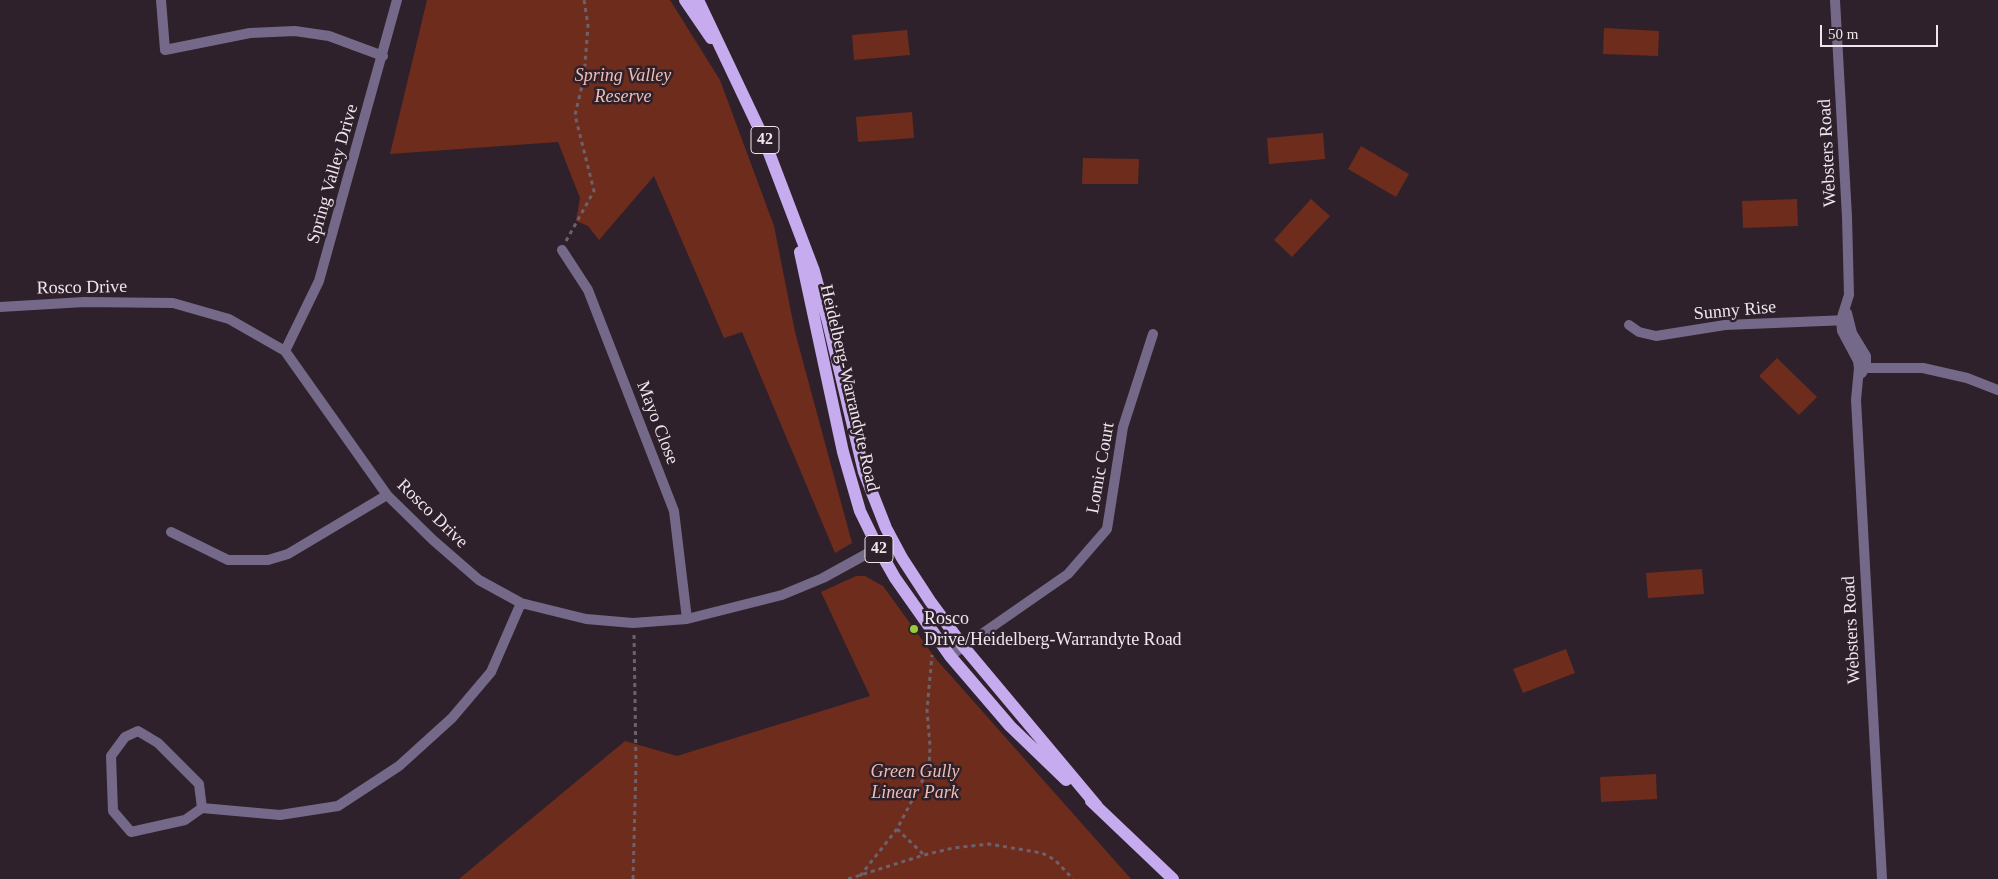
<!DOCTYPE html>
<style>
body{margin:0}
#map{position:relative;width:1998px;height:879px;overflow:hidden;background:#2e212b;font-family:Georgia,serif}
canvas{display:block}
.scale{position:absolute;left:1820px;top:25px;width:118px;height:22px;box-sizing:border-box;border:2px solid #efe6ed;border-top:0;padding-left:6px;font-size:15px;line-height:18px;white-space:nowrap;color:#efe6ed;-webkit-text-stroke:4px #2e212b;paint-order:stroke}
</style>
<div id="map">
<canvas width="1998" height="879"></canvas>
<div class="scale">50 m</div>
</div>
<script>
const c = document.querySelector('canvas').getContext('2d');
c.lineJoin = 'round';
function fillPath(path, color) { c.fillStyle = color; c.fill(path, 'evenodd'); }
const shape = rows => new Path2D(rows.map(r => 'M' + r).join(''));
function strokePath(path, color, width, dash) { c.strokeStyle = color; c.lineWidth = width; c.lineCap = dash ? 'butt' : 'round'; c.setLineDash(dash || []); c.stroke(path); }
function label(font, color, halo, rows, align = 'center') {
  c.font = font + ' Georgia,serif'; c.lineWidth = 5; c.setLineDash([]); c.textBaseline = 'middle'; c.strokeStyle = halo; c.fillStyle = color; for (const [text, x, y, turn = 0] of rows) {
    c.save(); c.translate(x, y); c.rotate((+turn || 0) * Math.PI / 180); c.textAlign = isNaN(turn) ? turn : align; if (halo) c.strokeText(text, 0, 0); c.fillText(text, 0, 0); c.restore();
  }
}
fillPath(shape([
 [427,0,670,0,720,80,774,226,795,332,852,543,835,553,742,332,724,338,654,176,599,240,588,226,576,221,580,198,558,142,390,154],
 [1604,28,1659,31,1658,56,1603,54],
 [907,30,910,55,854,60,852,35],
 [912,112,914,138,858,142,856,117],
 [1323,133,1325,159,1269,164,1267,138],
 [1361,146,1409,174,1396,197,1348,169],
 [1083,158,1139,159,1138,184,1082,184],
 [1311,199,1330,216,1292,257,1274,240],
 [1797,199,1798,226,1743,228,1742,201],
 [1777,358,1817,397,1799,415,1759,376],
 [1702,569,1704,594,1648,598,1646,573],
 [856,576,865,576,883,586,936,659,1131,879,459,879,625,741,677,756,870,696,821,592],
 [1566,649,1575,673,1523,693,1513,669],
 [1656,774,1657,799,1601,802,1600,777]
]), '#6e2c1c');
strokePath(shape([
 [566,241,594,191,575,115,584,77,588,25,584,0],
 [897,829,924,855],
 [860,876,897,829,929,768,930,746,927,710,932,655],
 [633,879,636,765,634,633],
 [848,879,924,855,953,848,989,844,1042,853,1055,860,1073,879]
]), '#6d626b', 3, [4, 4]);
strokePath(shape([
 [161,0,165,50,250,33,295,31,329,36,383,56],
 [1835,0,1847,217,1849,295,1841,320,1842,331,1858,361,1859,368,1856,400,1882,879],
 [562,250,588,290,674,511,687,619],
 [0,307,84,302,173,303,229,319,285,351,387,495,433,540,479,580,521,603,586,619,633,623,687,619,782,595,823,578,892,540],
 [1847,313,1852,333,1866,356,1866,364,1862,373],
 [1629,325,1639,332,1656,336,1725,325,1848,320],
 [285,351,319,281,397,0],
 [1859,368,1923,368,1967,378,1998,390],
 [171,532,228,560,268,560,288,554,387,495],
 [950,656,1068,574,1107,529,1123,427,1153,334],
 [202,808,199,784,158,743,138,731,125,737,111,756,113,811,131,832,185,820,202,808,280,815,338,806,399,766,452,718,491,672,521,603]
]), '#75698a', 10);
strokePath(shape([
 [685,0,711,38],
 [698,0,763,137,814,271,828,322,864,472,886,528,902,558,930,601,963,646,1097,806],
 [800,252,843,452,860,511,878,548,895,578,950,656,1010,726,1066,780],
 [1091,801,1173,879]
]), '#c6abef', 12);
for (const [x, y, r, color] of [
 [914,629,5,"#96cc39"]
]) { const dot = new Path2D(); dot.arc(x, y, r, 0, 2 * Math.PI); c.fillStyle = color; c.fill(dot); strokePath(dot, '#2e212b', 2); }
for (const [x, y, w] of [
 [765,140,28],
 [879,549,28]
]) { const box = new Path2D(); box.roundRect(x - w / 2, y - 13.5, w, 27, 4); c.fillStyle = '#2e212b'; c.fill(box); strokePath(box, '#efe6ed', 1); }
label('bold 16px', '#efe6ed', null, [
 ["42",765,140],
 ["42",879,549]
]);
label('italic 18px', '#efbeb2', '#2e212b', [
 ["Spring Valley",623,76],
 ["Reserve",623,97],
 ["Green Gully",915,772],
 ["Linear Park",915,793]
]);
label('18px', '#efe6ed', '#2e212b', [
 ["Websters Road",1828,153,-93],
 ["Spring Valley Drive",333,174,-74],
 ["Rosco Drive",82,288,-1],
 ["Sunny Rise",1735,311,-5],
 ["Heidelberg-Warrandyte Road",849,388,77],
 ["Mayo Close",657,423,69],
 ["Lomic Court",1101,468,-80],
 ["Rosco Drive",432,514,44],
 ["Websters Road",1852,630,-93]
]);
label('18px', '#efe6ed', '#2e212b', [
 ["Rosco",924,619],
 ["Drive/Heidelberg-Warrandyte Road",924,640]
], 'left');
</script>
